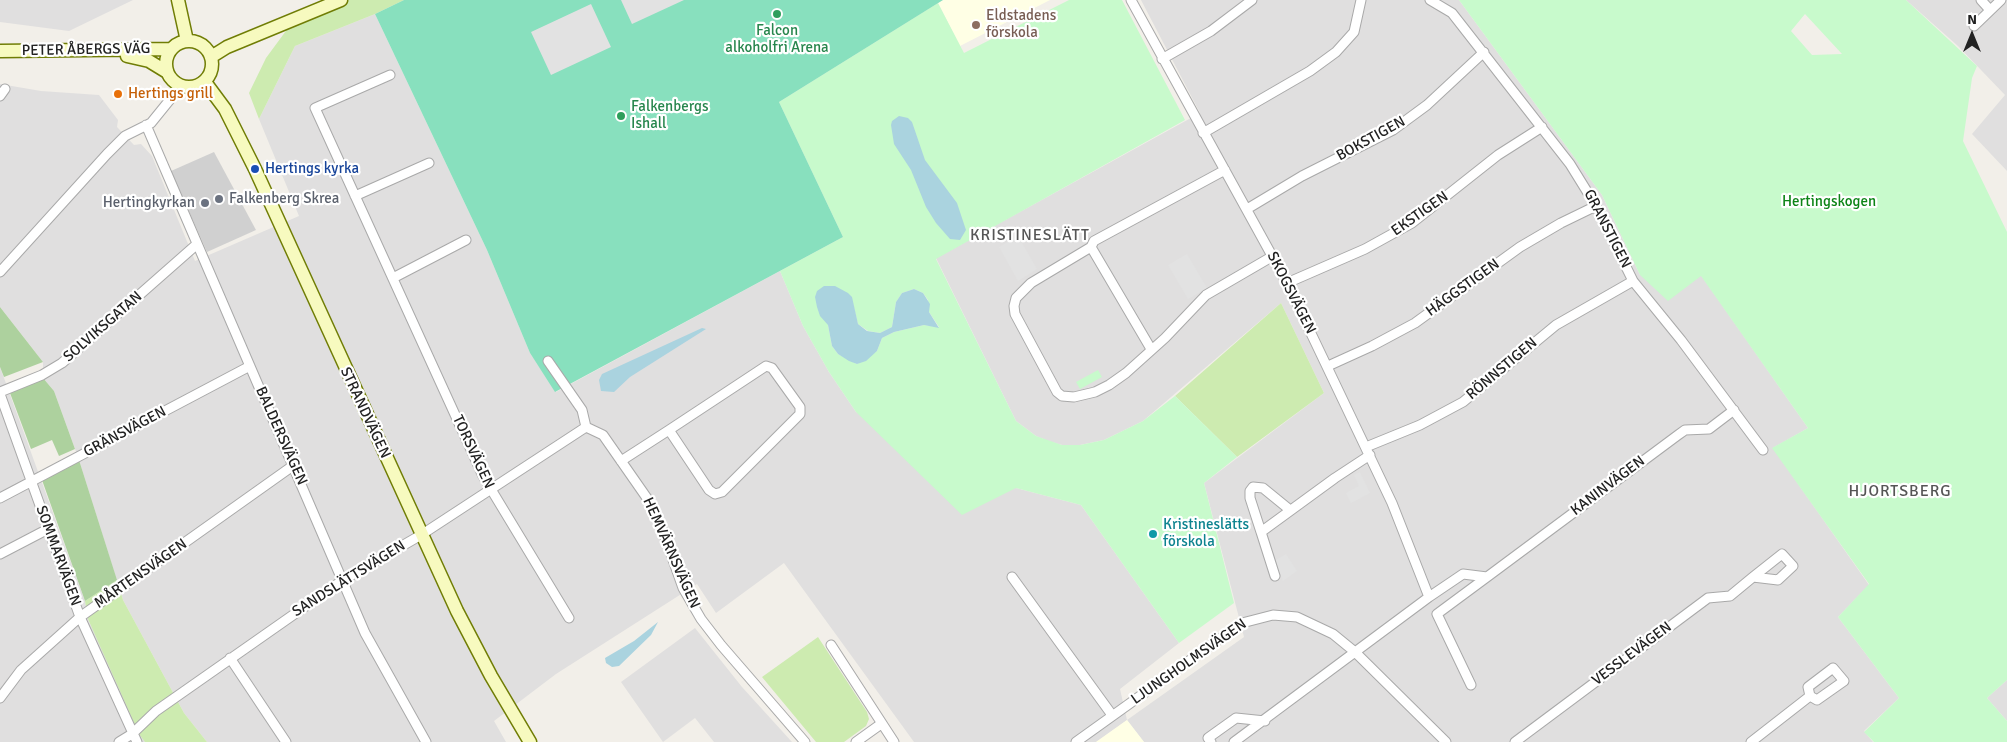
<!DOCTYPE html>
<meta charset="utf-8">
<style>
body{margin:0}
#map{position:relative;width:2007px;height:742px;overflow:hidden;background:#f2efe9;font-family:Signika,sans-serif}
canvas{display:block}
.north{position:absolute;left:1947px;top:10px;width:50px;height:50px;-webkit-text-stroke:4px #fff;paint-order:stroke;rotate:0deg;font-size:14px;font-weight:700;line-height:20px;text-align:center;color:#222}
.north::after{content:'';display:block;margin:auto;width:18px;height:22px;background:#222;clip-path:polygon(50% 0,100% 100%,50% 72%,0 100%)}
</style>
<div id="map">
<canvas width="2007" height="742"></canvas>
<div class="north">N</div>
</div>
<script>
const c = document.querySelector('canvas').getContext('2d');
c.lineJoin = 'round';
function fillPath(path, color) { c.fillStyle = color; c.fill(path, 'evenodd'); }
const shape = rows => new Path2D(rows.map(r => 'M' + r).join(''));
function strokePath(path, color, width, dash) { c.strokeStyle = color; c.lineWidth = width; c.lineCap = dash ? 'butt' : 'round'; c.setLineDash(dash || []); c.stroke(path); }
function label(font, color, halo, rows, align = 'center') {
  c.font = font + ' Signika,sans-serif'; c.lineWidth = 4.5; c.setLineDash([]); c.textBaseline = 'middle'; c.strokeStyle = halo; c.fillStyle = color; for (const [text, x, y, turn = 0] of rows) {
    c.save(); c.translate(x, y); c.rotate((+turn || 0) * Math.PI / 180); c.textAlign = isNaN(turn) ? turn : align; if (halo) c.strokeText(text, 0, 0); c.fillText(text, 0, 0); c.restore();
  }
}
fillPath(shape([
 [0,0,133,0,69,31,0,22],
 [1141,0,1459,0,1602,195,1640,275,1701,275,1808,428,1773,448,1869,585,1838,617,1899,698,1864,731,1873,742,1144,742,1127,720,1096,742,914,742,784,563,716,613,697,584,556,674,494,721,506,742,207,742,184,713,123,600,79,460,54,391,43,378,43,362,0,307,0,84,41,91,99,95,118,120,117,127,134,145,141,144,152,156,195,261,299,216,259,119,295,46,375,14,487,250,530,353,556,392,780,271,803,326,829,372,856,412,1016,488,1081,505,1179,643,1120,689,1127,720,1244,637,1204,483,1324,393,1281,303,1143,421,1104,440,1080,445,1062,445,1048,441,1036,436,1016,421,936,258,1200,113],
 [1906,0,2007,0,2007,171,1972,134,2005,95,1958,46],
 [0,367,85,601,88,619,145,742,0,742],
 [695,628,742,687,792,742,714,742,695,718,663,742,621,682],
 [2007,680,2007,721,1987,698]
]), '#e0dfdf');
fillPath(shape([
 [943,0,1050,0,960,46,938,3],
 [1127,720,1144,742,1096,742]
]), '#ffffe5');
fillPath(shape([
 [214,152,256,230,207,252,171,171]
]), '#d0d0d0');
fillPath(shape([
 [349,0,404,0,375,14,295,46,259,119,249,93,266,58,291,24],
 [1281,303,1324,393,1237,457,1175,396],
 [117,580,123,600,184,713,207,742,145,742,139,734,88,619,85,601],
 [818,637,867,712,869,719,866,726,844,742,816,742,762,677]
]), '#cdebb0');
fillPath(shape([
 [0,307,43,362,4,377,0,367],
 [43,378,54,391,75,449,59,456,52,440,31,449,10,393],
 [79,460,117,580,85,601,42,480]
]), '#add19e');
fillPath(shape([
 [1069,0,1122,0,1185,120,936,259,1016,421,1036,436,1062,445,1080,445,1104,440,1143,421,1175,396,1237,457,1204,483,1234,603,1179,643,1081,505,1016,488,962,515,856,412,829,372,803,326,780,271,843,237,779,102,938,3,964,53],
 [914,289,923,293,928,300,929,312,939,327,924,325,894,332,882,338,877,351,857,364,838,354,832,346,828,325,853,304,858,324,868,331,880,333,892,327,896,302,902,293],
 [1459,0,1906,0,1977,66,1972,78,1963,141,2007,232,2007,680,1987,698,2007,721,2007,742,1874,742,1864,732,1899,698,1838,617,1869,584,1772,448,1808,428,1701,276,1668,301,1640,275,1602,195],
 [1805,14,1842,54,1812,55,1791,31],
 [1098,370,1102,377,1080,389,1076,382]
]), '#c8facc');
fillPath(shape([
 [404,0,943,0,779,102,843,237,555,392,530,353,487,250,375,14]
]), '#88e0be');
fillPath(shape([
 [621,0,684,0,632,24],
 [591,4,611,47,551,75,531,32],
 [1018,236,1037,269,1018,281,999,247],
 [1187,254,1207,288,1188,299,1168,265],
 [1360,472,1370,493,1351,503,1346,493,1359,486,1354,475],
 [1286,554,1297,571,1283,581,1274,561]
]), '#e2e2e2');
fillPath(shape([
 [899,116,908,118,912,122,925,160,957,203,966,230,960,240,950,239,936,223,926,207,911,170,894,144,891,125,892,121],
 [824,286,835,286,848,293,852,297,858,324,867,331,880,333,892,327,896,302,902,293,914,289,923,293,930,304,929,312,939,328,924,325,894,332,882,338,877,351,866,361,857,364,849,361,838,354,832,346,828,325,820,316,817,307,815,297,817,291],
 [702,328,706,329,630,377,614,392,601,391,599,380,602,374],
 [658,622,651,635,619,666,612,667,606,663,605,658,634,641]
]), '#aad3df');
const street = shape([
 [1131,0,1287,283,1392,503,1429,597],
 [1430,0,1452,13,1570,164,1596,206,1633,281,1681,340,1763,450],
 [1981,0,1990,10],
 [1974,26,2001,0],
 [1162,59,1211,31,1252,0],
 [390,75,315,108,483,476,569,618],
 [0,96,5,89],
 [146,125,365,633,426,742],
 [1203,133,1310,71,1336,52,1354,32,1361,0],
 [1225,170,1094,241,1091,247,1031,283,1016,298,1014,306,1015,314,1057,392,1062,396,1074,397,1095,392,1109,385,1126,373,1165,338,1206,295,1273,256],
 [355,196,429,163],
 [1247,209,1302,176,1393,130,1427,105,1484,52],
 [1091,247,1151,349],
 [0,272,107,154,125,136,151,123,181,86],
 [393,278,466,240],
 [1287,283,1365,249,1412,223,1498,155,1542,127],
 [548,361,582,410,586,427,603,435,649,501,661,526,683,588,701,619,721,645,805,742],
 [1328,366,1372,346,1415,323,1520,247,1561,223,1596,206],
 [0,392,42,375,62,363,196,245],
 [0,394,80,617,137,742],
 [1366,447,1420,425,1463,402,1556,325,1633,281],
 [621,461,669,430,766,366,772,368,800,407,800,414,722,492,715,494,709,490,669,430],
 [0,498,250,366],
 [1261,532,1250,498,1250,491,1253,487,1263,488,1290,510],
 [0,554,48,529],
 [1275,576,1261,532,1335,478,1370,455],
 [1012,577,1112,715],
 [831,645,894,742],
 [230,658,286,742],
 [1833,668,1844,681,1817,700,1810,696,1808,687,1833,668],
 [1471,685,1437,614,1487,577],
 [0,698,21,670,80,617,294,465],
 [119,742,132,734,156,711,343,580,421,535,586,427],
 [856,742,881,724],
 [1076,742,1242,623,1273,615,1297,617,1333,634,1355,652,1446,742],
 [1211,742,1208,738,1236,718,1265,721],
 [1234,742,1429,597,1463,574,1487,577,1678,435,1685,430,1709,429,1734,410],
 [1515,742,1708,598,1730,596,1753,577,1782,554,1793,566,1778,580,1753,577],
 [1751,742,1810,696]
]);
const secondary = shape([
 [178,0,187,41],
 '166 64a23 23 0 1 1 46 0a23 23 0 1 1-46 0Z',
 [0,51,171,49],
 [127,56,149,61,167,72],
 [211,57,227,47,341,0],
 [205,82,225,109,255,169,457,611,491,676,530,742]
]);
strokePath(street, '#a9a9a9', 11);
strokePath(secondary, '#707d05', 15);
strokePath(street, '#fff', 9);
strokePath(secondary, '#f7fabf', 12);
for (const [x, y, r, color] of [
 [777,14,5,"#2e9e5b"],
 [976,25,5,"#8d6e63"],
 [118,94,5,"#e8710a"],
 [621,116,5,"#2e9e5b"],
 [255,169,5,"#1a4fb4"],
 [219,199,5,"#6b7280"],
 [205,203,5,"#6b7280"],
 [1153,534,5,"#0f9aa8"]
]) { const dot = new Path2D(); dot.arc(x, y, r, 0, 2 * Math.PI); c.fillStyle = color; c.fill(dot); strokePath(dot, '#fff', 2); }
label('15px', '#785e54', '#fff', [
 ["Eldstadens",986,16],
 ["förskola",986,33]
], 'left');
label('15px', '#27864d', '#fff', [
 ["Falcon",777,31],
 ["alkoholfri Arena",777,48],
 ["Falkenbergs",631,107,"left"],
 ["Ishall",631,124,"left"]
]);
label('15px', '#222', '#fff', [
 ["PETER ÅBERGS VÄG",86,50,-1],
 ["BOKSTIGEN",1371,139,-29],
 ["EKSTIGEN",1420,214,-35],
 ["GRANSTIGEN",1607,229,63],
 ["HÄGGSTIGEN",1463,288,-36],
 ["SKOGSVÄGEN",1291,293,63],
 ["SOLVIKSGATAN",103,327,-41],
 ["RÖNNSTIGEN",1502,369,-40],
 ["STRANDVÄGEN",365,413,65],
 ["GRÄNSVÄGEN",125,432,-28],
 ["BALDERSVÄGEN",281,436,66],
 ["TORSVÄGEN",473,452,65],
 ["KANINVÄGEN",1608,486,-37],
 ["HEMVÄRNSVÄGEN",671,553,66],
 ["SOMMARVÄGEN",58,556,70],
 ["MÅRTENSVÄGEN",141,574,-35],
 ["SANDSLÄTTSVÄGEN",349,579,-32],
 ["VESSLEVÄGEN",1632,654,-37],
 ["LJUNGHOLMSVÄGEN",1189,662,-35]
]);
label('15px', '#c56008', '#fff', [
 ["Hertings grill",128,94]
], 'left');
label('15px', '#164399', '#fff', [
 ["Hertings kyrka",265,169]
], 'left');
label('15px', '#5b616d', '#fff', [
 ["Falkenberg Skrea",229,199],
 ["Hertingkyrkan",195,203,"right"]
], 'left');
label('15px', '#0c8416', '#fff', [
 ["Hertingskogen",1829,202]
]);
label('15px', '#0d838f', '#fff', [
 ["Kristineslätts",1163,525],
 ["förskola",1163,542]
], 'left');
c.letterSpacing = '1px';
label('16px', '#555', '#fff', [
 ["KRISTINESLÄTT",1030,236],
 ["HJORTSBERG",1900,492]
]);
c.letterSpacing = '0px';
</script>
